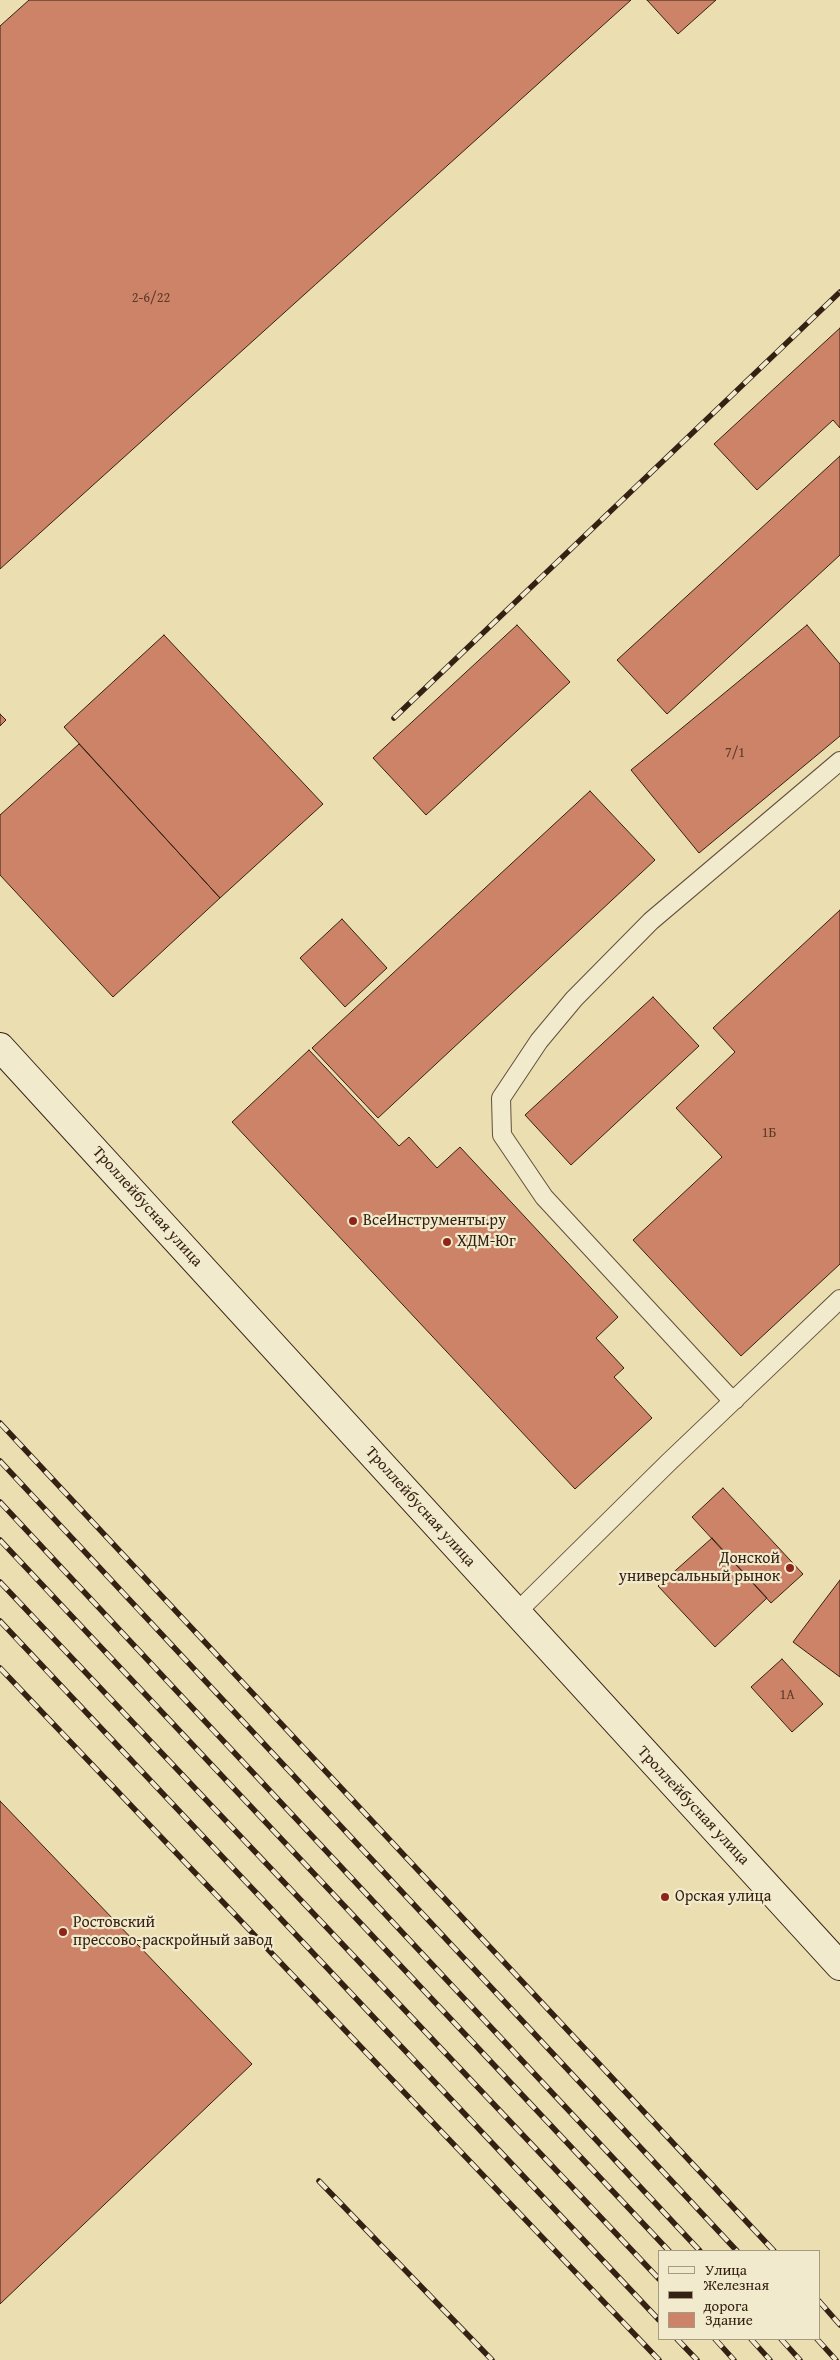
<!DOCTYPE html>
<meta charset="utf-8">
<style>
body{margin:0}
#map{position:relative;width:840px;height:2360px;overflow:hidden;background:#ebdfb1;font-family:"Gentium Book Plus",serif}
canvas{display:block}
.legend{position:absolute;left:658px;top:2250px;width:162px;height:90px;box-sizing:border-box;background:#f2eacc;border:1px solid #a69a82;margin:0;padding:6px 9px;list-style:none;font-size:15px;color:#352114}
.legend li{display:flex;align-items:center;gap:10px;height:25px}
.legend b{width:25px;border:1px solid #a69a82}
</style>
<div id="map">
<canvas width="840" height="2360"></canvas>
<ul class="legend">
<li><b style="height:6px;background:#f2eacc"></b>Улица</li>
<li><b style="height:6px;background:#352114"></b>Железная дорога</li>
<li><b style="height:14px;background:#cc8367"></b>Здание</li>
</ul>
</div>
<script>
const c = document.querySelector('canvas').getContext('2d');
c.lineJoin = 'round';
function fillPath(path, color) { c.fillStyle = color; c.fill(path, 'evenodd'); }
const shape = rows => new Path2D(rows.map(r => 'M' + r).join(''));
function strokePath(path, color, width, dash) { c.strokeStyle = color; c.lineWidth = width; c.lineCap = dash ? 'butt' : 'round'; c.setLineDash(dash || []); c.stroke(path); }
function label(font, color, halo, rows, align = 'center') {
  c.font = font + ' "Gentium Book Plus",serif'; c.lineWidth = 4.5; c.setLineDash([]); c.textBaseline = 'middle'; c.strokeStyle = halo; c.fillStyle = color; for (const [text, x, y, turn = 0] of rows) {
    c.save(); c.translate(x, y); c.rotate((+turn || 0) * Math.PI / 180); c.textAlign = isNaN(turn) ? turn : align; if (halo) c.strokeText(text, 0, 0); c.fillText(text, 0, 0); c.restore();
  }
}
const building = shape([
 [29,0,631,0,0,569,0,26,29,0],
 [647,0,716,0,678,34,647,0],
 [840,328,840,428,833,420,757,490,714,444,840,328],
 [840,456,840,555,667,714,617,660,840,456],
 [517,625,570,682,426,815,373,758,517,625],
 [807,625,840,664,840,736,699,853,631,770,807,625],
 [164,635,323,804,220,898,64,727,164,635],
 [0,714,6,720,0,726,0,714],
 [79,744,220,898,113,997,0,875,0,815,79,744],
 [590,791,655,860,378,1118,312,1048,590,791],
 [840,910,840,1264,741,1356,633,1240,722,1157,676,1108,735,1052,713,1028,840,910],
 [342,919,387,968,345,1007,300,958,342,919],
 [653,997,699,1046,571,1165,525,1115,653,997],
 [309,1050,399,1146,409,1137,437,1168,460,1147,618,1317,596,1338,624,1368,614,1377,652,1418,575,1489,232,1122,309,1050],
 [723,1488,803,1574,771,1603,692,1517,723,1488],
 [712,1538,767,1598,715,1647,658,1586,712,1538],
 [840,1580,840,1677,793,1642,840,1580],
 [782,1659,823,1704,792,1732,751,1687,782,1659],
 [0,1801,252,2064,0,2304,0,1801]
]);
fillPath(building, '#cc8367');
strokePath(building, '#352114', 1);
const lane = shape([
 [735,1400,727,1395,544,1197,502,1135,501,1098,539,1041,574,999,651,921,840,761],
 [516,1613,669,1462,840,1299]
]);
const secondary = shape([
 [0,1047,840,1966]
]);
strokePath(lane, '#62503b', 20);
strokePath(secondary, '#352114', 30);
strokePath(lane, '#f2eacc', 18);
strokePath(secondary, '#f2eacc', 28);
const rail = shape([
 [394,718,840,292],
 [0,1423,774,2251],
 [0,1461,737,2251],
 [0,1502,700,2251],
 [0,1540,669,2251],
 [0,1582,659,2279],
 [0,1621,659,2320],
 [0,1668,659,2360],
 [319,2181,492,2360],
 [819,2301,840,2325],
 [677,2339,697,2360],
 [715,2339,734,2360],
 [751,2339,770,2360],
 [781,2339,800,2360],
 [817,2339,836,2360]
]);
strokePath(rail, '#352114', 5.5);
strokePath(rail, '#f2eacc', 4, [11]);
for (const [x, y, r, color] of [
 [353,1221,5,"#8f2418"],
 [447,1242,5,"#8f2418"],
 [790,1568,5,"#8f2418"],
 [665,1897,5,"#8f2418"],
 [63,1932,5,"#8f2418"]
]) { const dot = new Path2D(); dot.arc(x, y, r, 0, 2 * Math.PI); c.fillStyle = color; c.fill(dot); strokePath(dot, '#f2eacc', 2); }
label('14px', '#5b3a29', null, [
 ["2-6/22",151,298],
 ["7/1",735,753],
 ["1Б",769,1133],
 ["1А",787,1695]
]);
label('16px', '#352114', '#f2eacc', [
 ["Троллейбусная улица",147,1207,48],
 ["Троллейбусная улица",420,1507,48],
 ["Троллейбусная улица",693,1806,47]
]);
label('16px', '#352114', '#f2eacc', [
 ["ВсеИнструменты.ру",363,1221],
 ["ХДМ-Юг",457,1242],
 ["Донской",780,1559,"right"],
 ["универсальный рынок",780,1577,"right"],
 ["Орская улица",675,1897],
 ["Ростовский",73,1923],
 ["прессово-раскройный завод",73,1941]
], 'left');
</script>
